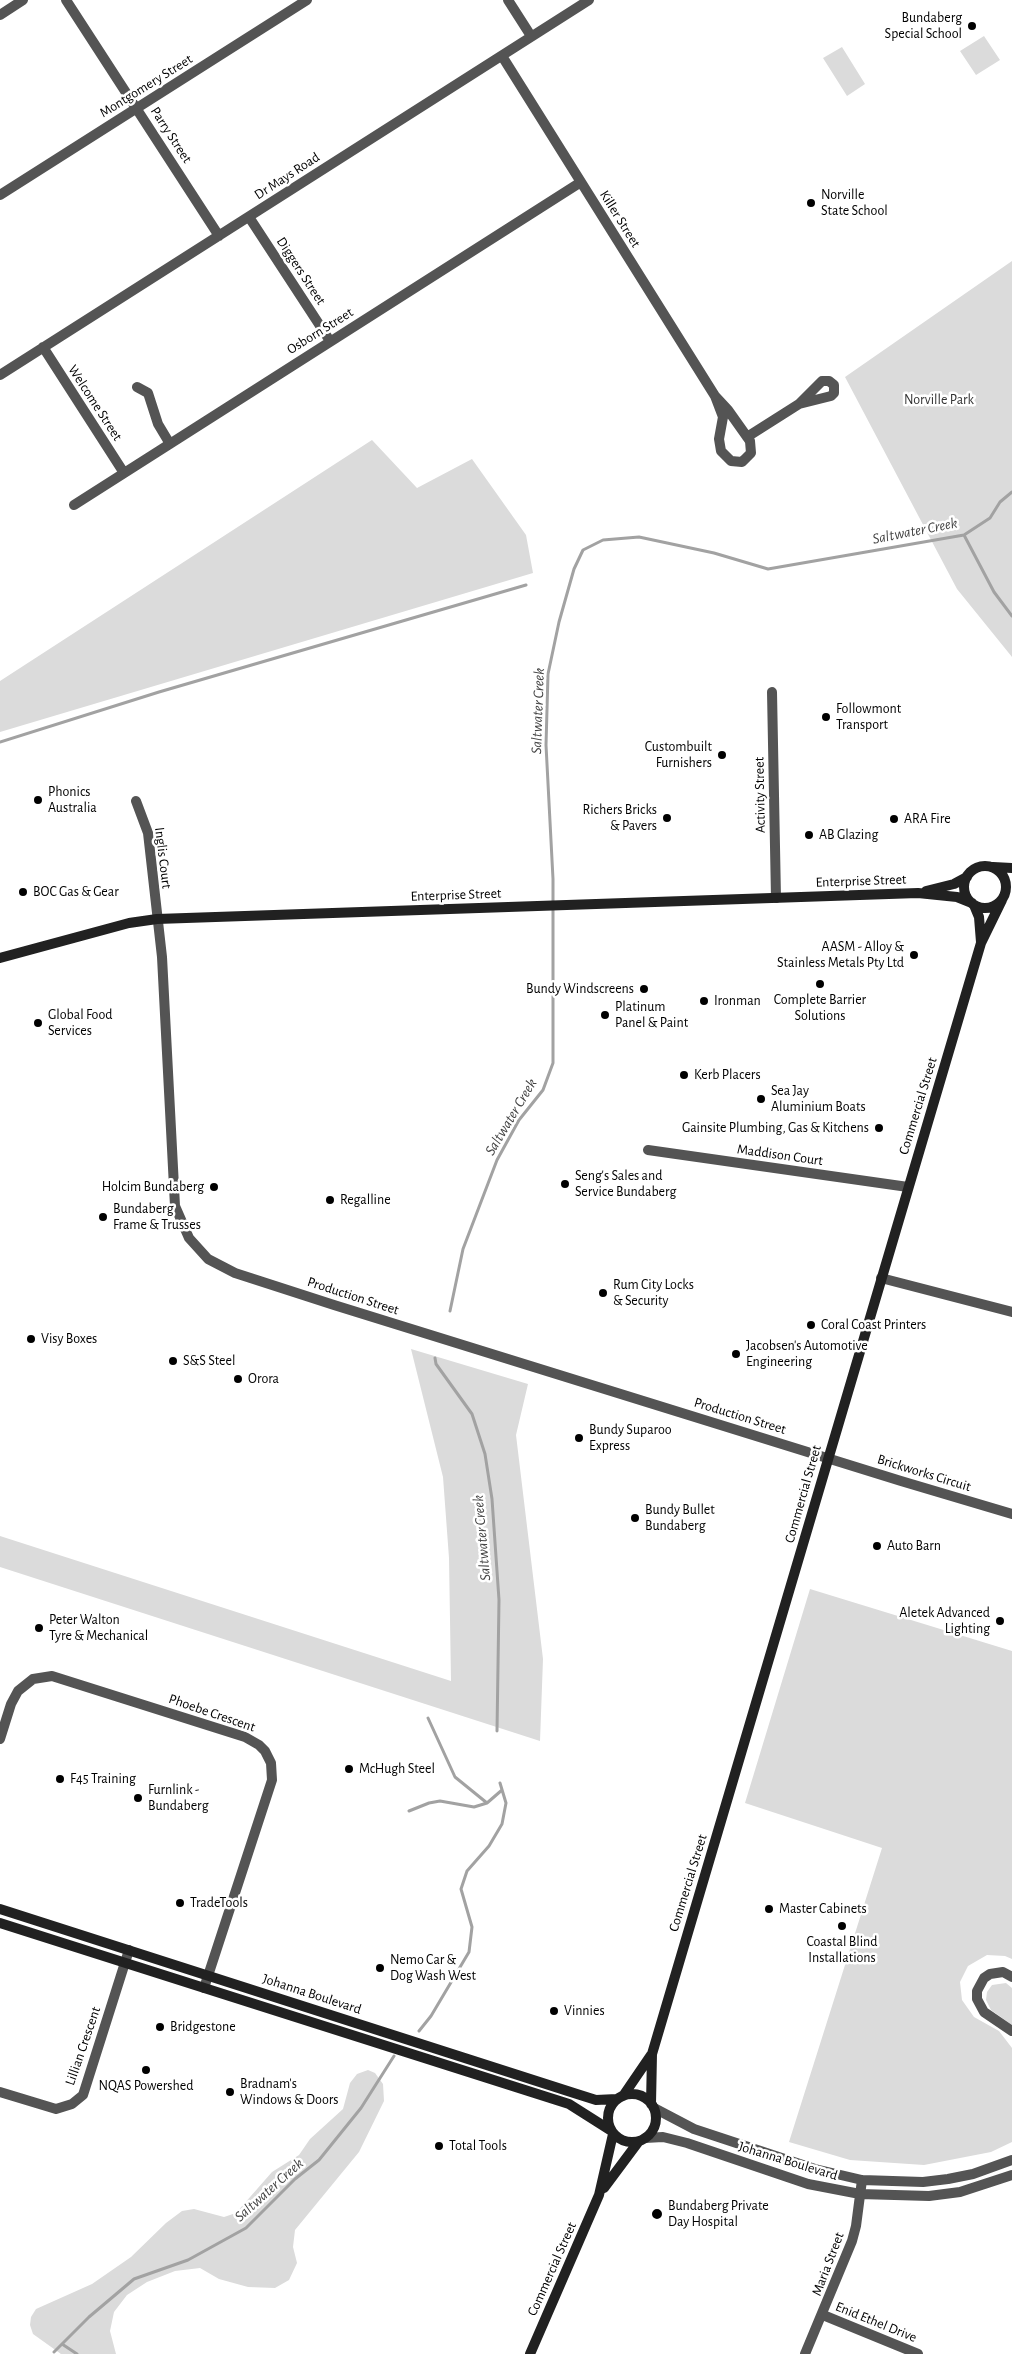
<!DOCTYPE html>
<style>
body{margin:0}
canvas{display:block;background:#fff}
</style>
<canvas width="1012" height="2354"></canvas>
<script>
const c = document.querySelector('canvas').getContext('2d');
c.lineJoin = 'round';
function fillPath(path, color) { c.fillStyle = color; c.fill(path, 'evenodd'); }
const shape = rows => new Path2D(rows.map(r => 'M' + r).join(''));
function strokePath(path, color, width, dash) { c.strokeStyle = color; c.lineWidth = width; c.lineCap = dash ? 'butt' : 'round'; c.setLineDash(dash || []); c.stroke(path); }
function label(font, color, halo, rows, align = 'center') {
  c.font = font + ' "Alegreya Sans",sans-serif'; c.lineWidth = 5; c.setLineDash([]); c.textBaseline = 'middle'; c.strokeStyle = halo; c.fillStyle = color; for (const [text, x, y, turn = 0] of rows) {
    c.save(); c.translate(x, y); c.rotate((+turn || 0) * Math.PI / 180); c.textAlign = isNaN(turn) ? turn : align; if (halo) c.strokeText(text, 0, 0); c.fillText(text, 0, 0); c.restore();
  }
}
fillPath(shape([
 [984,36,1000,60,976,75,960,51],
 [842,47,865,84,847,96,823,58],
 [1012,261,1012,657,957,589,845,377],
 [372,440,417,488,472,459,526,535,533,573,0,732,0,681],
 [411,1349,528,1384,516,1435,543,1659,540,1741,0,1567,0,1536,451,1681,449,1558,443,1477],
 [810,1589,1012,1651,1012,1959,1005,1956,987,1955,968,1966,960,1982,962,2000,974,2017,999,2031,1012,2048,1012,2142,991,2152,924,2165,850,2160,789,2142,882,1848,745,1803],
 [1006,1983,1012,1988,1012,2025,991,2010,986,2000,987,1992,992,1985],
 [368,2070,375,2073,383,2084,384,2101,359,2152,295,2230,293,2247,297,2263,289,2280,275,2288,248,2287,219,2279,200,2268,175,2271,147,2282,127,2295,114,2312,110,2331,116,2354,61,2354,33,2334,30,2325,31,2317,36,2309,92,2284,131,2257,166,2223,182,2211,194,2209,224,2217,236,2213,272,2172,299,2155,310,2139,343,2109,350,2083,357,2074]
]), '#dbdbdb');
strokePath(shape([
 [964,535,994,592,1012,616],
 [0,742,159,692,526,585],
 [450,1311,463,1249,497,1160,519,1120,543,1090,553,1063,553,879,546,745,548,674,559,622,574,569,583,550,603,540,639,537,714,553,768,569,964,535,990,518,1000,502,1012,492],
 [435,1358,436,1364,472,1414,485,1454,492,1499,499,1600,497,1731],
 [428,1718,455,1777,487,1803,502,1790],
 [409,1811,429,1803,440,1801,474,1807,487,1803],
 [419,2031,431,2016,469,1952,472,1927,461,1889,467,1871,489,1846,502,1824,506,1803,500,1783],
 [62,2344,77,2354],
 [54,2352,89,2317,134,2279,188,2260,246,2228,295,2179,319,2160,361,2108,394,2056]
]), '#a2a2a2', 3);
strokePath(shape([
 [66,0,219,236],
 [508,0,531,36],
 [0,15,23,0],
 [502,56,715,396,723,417,719,439,721,451,731,461,742,462,751,453,750,441,728,410,715,396],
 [0,195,307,0],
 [249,217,330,341],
 [43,347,124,473],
 [0,375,589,0],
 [137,387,148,393,158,424,170,444],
 [747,437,799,404,822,381,829,381,834,385,834,393,831,396,799,404],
 [74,505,581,182],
 [772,692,776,898],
 [136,801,148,833,162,957,175,1206,189,1238,208,1259,235,1273,334,1305,901,1481,1012,1514],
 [648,1150,908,1187],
 [881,1278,1012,1312],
 [0,1739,11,1704,18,1691,33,1679,52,1676,245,1737,259,1745,265,1751,271,1763,272,1780,204,1988],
 [1012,1977,1003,1972,990,1974,984,1978,977,1991,977,1999,984,2012,1012,2031],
 [0,2092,56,2109,72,2104,83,2095,129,1950],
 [654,2108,694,2129,815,2169,862,2180,923,2182,948,2179,973,2174,1012,2160],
 [645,2138,663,2137,687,2143,808,2184,860,2194,929,2196,960,2192,1012,2175],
 [823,2315,918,2354],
 [805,2354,852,2241,856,2226,862,2180]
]), '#545454', 10);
strokePath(shape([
 '964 887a21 21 0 1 1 42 0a21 21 0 1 1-42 0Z',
 [993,867,1012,868],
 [926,891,954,884,967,877],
 [974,905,979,917,981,942],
 [0,958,129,923,157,919,918,893,957,897,972,903],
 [0,1909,577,2094,596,2100,617,2099],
 [0,1923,569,2104,610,2130],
 '608 2118a24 24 0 1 1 48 0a24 24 0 1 1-48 0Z',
 [623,2096,651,2055],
 [651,2104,652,2054,981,943,1002,900],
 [604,2188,639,2141],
 [530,2354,599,2195,613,2134]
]), '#212121', 10);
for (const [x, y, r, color] of [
 [972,26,5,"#000"],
 [811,203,5,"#000"],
 [826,717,5,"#000"],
 [722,755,5,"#000"],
 [38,800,5,"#000"],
 [667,818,5,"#000"],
 [894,819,5,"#000"],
 [809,835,5,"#000"],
 [23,892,5,"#000"],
 [914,955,5,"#000"],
 [820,984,5,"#000"],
 [644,989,5,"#000"],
 [704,1001,5,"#000"],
 [605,1015,5,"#000"],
 [38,1023,5,"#000"],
 [684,1075,5,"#000"],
 [761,1099,5,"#000"],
 [879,1128,5,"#000"],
 [565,1184,5,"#000"],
 [214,1187,5,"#000"],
 [330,1200,5,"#000"],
 [103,1217,5,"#000"],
 [603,1293,5,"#000"],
 [811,1325,5,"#000"],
 [31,1339,5,"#000"],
 [736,1354,5,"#000"],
 [173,1361,5,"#000"],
 [238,1379,5,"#000"],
 [579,1438,5,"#000"],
 [635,1518,5,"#000"],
 [877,1546,5,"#000"],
 [1000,1621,5,"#000"],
 [39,1628,5,"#000"],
 [349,1769,5,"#000"],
 [60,1779,5,"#000"],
 [138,1798,5,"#000"],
 [180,1903,5,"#000"],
 [769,1909,5,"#000"],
 [842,1926,5,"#000"],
 [380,1968,5,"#000"],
 [554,2011,5,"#000"],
 [160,2027,5,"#000"],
 [146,2070,5,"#000"],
 [230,2092,5,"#000"],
 [439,2146,5,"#000"],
 [657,2214,6,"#000"]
]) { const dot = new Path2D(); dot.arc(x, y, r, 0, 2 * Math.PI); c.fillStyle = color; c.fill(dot); strokePath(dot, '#fff', 2); }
label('14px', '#000', '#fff', [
 ["Bundaberg",962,18,"right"],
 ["Special School",962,34,"right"],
 ["Norville",821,195],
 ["State School",821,211],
 ["Followmont",836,709],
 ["Transport",836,725],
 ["Custombuilt",712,747,"right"],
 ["Furnishers",712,763,"right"],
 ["Phonics",48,792],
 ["Australia",48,808],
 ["Richers Bricks",657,810,"right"],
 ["& Pavers",657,826,"right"],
 ["ARA Fire",904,819],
 ["AB Glazing",819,835],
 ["BOC Gas & Gear",33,892],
 ["AASM - Alloy &",904,947,"right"],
 ["Stainless Metals Pty Ltd",904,963,"right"],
 ["Bundy Windscreens",634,989,"right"],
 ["Complete Barrier",820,1000,"center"],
 ["Solutions",820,1016,"center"],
 ["Ironman",714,1001],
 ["Platinum",615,1007],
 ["Panel & Paint",615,1023],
 ["Global Food",48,1015],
 ["Services",48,1031],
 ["Kerb Placers",694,1075],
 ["Sea Jay",771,1091],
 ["Aluminium Boats",771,1107],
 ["Gainsite Plumbing, Gas & Kitchens",869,1128,"right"],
 ["Seng's Sales and",575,1176],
 ["Service Bundaberg",575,1192],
 ["Holcim Bundaberg",204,1187,"right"],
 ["Regalline",340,1200],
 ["Bundaberg",113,1209],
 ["Frame & Trusses",113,1225],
 ["Rum City Locks",613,1285],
 ["& Security",613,1301],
 ["Coral Coast Printers",821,1325],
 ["Visy Boxes",41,1339],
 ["Jacobsen's Automotive",746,1346],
 ["Engineering",746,1362],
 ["S&S Steel",183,1361],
 ["Orora",248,1379],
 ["Bundy Suparoo",589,1430],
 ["Express",589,1446],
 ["Bundy Bullet",645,1510],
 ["Bundaberg",645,1526],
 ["Auto Barn",887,1546],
 ["Aletek Advanced",990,1613,"right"],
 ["Lighting",990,1629,"right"],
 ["Peter Walton",49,1620],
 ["Tyre & Mechanical",49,1636],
 ["McHugh Steel",359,1769],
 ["F45 Training",70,1779],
 ["Furnlink -",148,1790],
 ["Bundaberg",148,1806],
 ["TradeTools",190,1903],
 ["Master Cabinets",779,1909],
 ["Coastal Blind",842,1942,"center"],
 ["Installations",842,1958,"center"],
 ["Nemo Car &",390,1960],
 ["Dog Wash West",390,1976],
 ["Vinnies",564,2011],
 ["Bridgestone",170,2027],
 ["Bradnam's",240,2084],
 ["Windows & Doors",240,2100],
 ["NQAS Powershed",146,2086,"center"],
 ["Total Tools",449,2146],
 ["Bundaberg Private",668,2206],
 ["Day Hospital",668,2222]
], 'left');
label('14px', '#000', '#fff', [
 ["Montgomery Street",146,86,-32],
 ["Parry Street",171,135,57],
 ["Dr Mays Road",287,176,-33],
 ["Killer Street",620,219,58],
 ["Diggers Street",301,271,57],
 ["Osborn Street",320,331,-32],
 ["Welcome Street",95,403,57],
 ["Activity Street",760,795,-91],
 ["Inglis Court",163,858,83],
 ["Enterprise Street",861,881,-2],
 ["Enterprise Street",456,895,-2],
 ["Commercial Street",918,1106,-73],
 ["Maddison Court",780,1155,8],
 ["Production Street",353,1296,18],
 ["Production Street",740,1416,17],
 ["Brickworks Circuit",924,1473,17],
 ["Commercial Street",803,1494,-74],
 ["Phoebe Crescent",212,1713,19],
 ["Commercial Street",688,1883,-73],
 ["Johanna Boulevard",312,1994,18],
 ["Lillian Crescent",83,2046,-71],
 ["Johanna Boulevard",788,2161,17],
 ["Maria Street",828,2264,-69],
 ["Commercial Street",552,2269,-66],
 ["Enid Ethel Drive",876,2322,22]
]);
label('14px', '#323232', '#fff', [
 ["Norville Park",939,400]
]);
label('italic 15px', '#434343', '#fff', [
 ["Saltwater Creek",915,531,-11],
 ["Saltwater Creek",538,711,-88],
 ["Saltwater Creek",511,1117,-59],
 ["Saltwater Creek",482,1538,-95],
 ["Saltwater Creek",269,2190,-42]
]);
</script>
